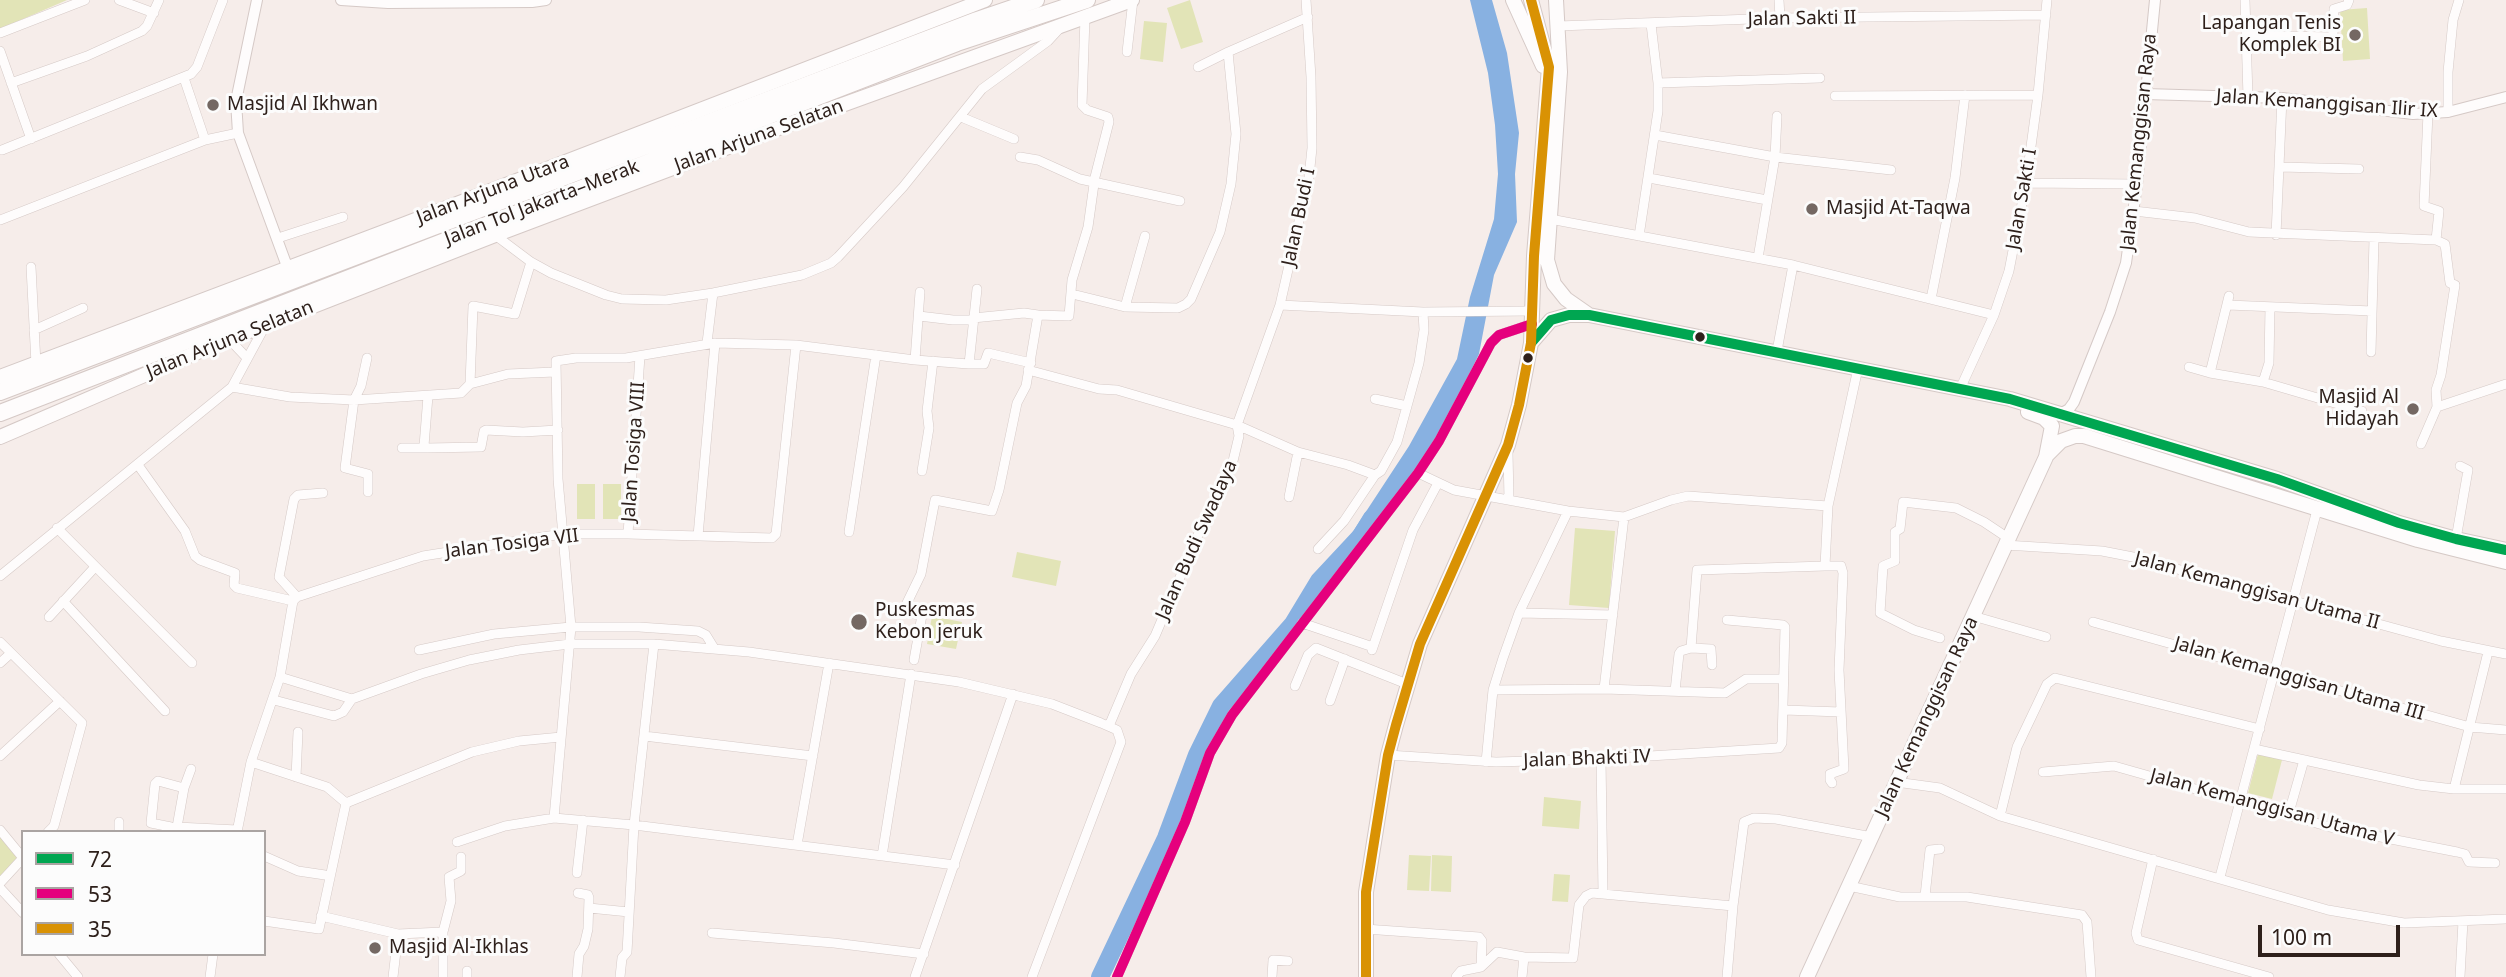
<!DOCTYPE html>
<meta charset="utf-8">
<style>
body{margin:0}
#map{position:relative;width:2506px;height:977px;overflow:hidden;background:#f6edea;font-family:"Noto Sans",sans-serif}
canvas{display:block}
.legend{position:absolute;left:21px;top:830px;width:245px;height:126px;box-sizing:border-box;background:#fcfcfc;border:2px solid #aaa4a2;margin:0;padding:9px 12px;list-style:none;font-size:21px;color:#2e201b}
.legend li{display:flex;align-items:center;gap:14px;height:35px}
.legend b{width:35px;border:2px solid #aaa4a2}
.scale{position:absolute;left:2258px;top:925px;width:142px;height:32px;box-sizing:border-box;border:4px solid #2e201b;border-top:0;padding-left:9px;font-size:21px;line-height:24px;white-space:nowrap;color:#2e201b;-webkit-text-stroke:5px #fcfcfc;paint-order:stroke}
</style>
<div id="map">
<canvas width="2506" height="977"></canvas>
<ul class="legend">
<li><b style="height:9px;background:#00a651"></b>72</li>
<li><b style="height:9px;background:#e5007d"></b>53</li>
<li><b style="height:9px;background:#d99204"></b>35</li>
</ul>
<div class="scale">100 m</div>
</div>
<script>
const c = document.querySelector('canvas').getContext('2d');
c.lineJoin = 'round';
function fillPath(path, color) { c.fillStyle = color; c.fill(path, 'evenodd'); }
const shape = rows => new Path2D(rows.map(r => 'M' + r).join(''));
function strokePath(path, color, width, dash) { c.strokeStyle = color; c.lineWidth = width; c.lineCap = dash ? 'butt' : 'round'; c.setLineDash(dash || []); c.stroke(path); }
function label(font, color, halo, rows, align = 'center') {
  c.font = font + ' "Noto Sans",sans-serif'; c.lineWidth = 6; c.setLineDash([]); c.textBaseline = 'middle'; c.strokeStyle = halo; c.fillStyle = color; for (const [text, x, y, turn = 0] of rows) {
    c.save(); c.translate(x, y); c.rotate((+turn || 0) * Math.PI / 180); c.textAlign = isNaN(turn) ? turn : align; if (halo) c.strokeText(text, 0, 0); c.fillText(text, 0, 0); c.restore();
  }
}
fillPath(shape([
 [0,0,67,0,0,29],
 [1190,0,1203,42,1181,49,1167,8],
 [2367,8,2370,59,2343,61,2340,10],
 [1144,21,1167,23,1163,62,1140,59],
 [577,484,595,484,595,519,577,519],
 [603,484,621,484,621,519,603,519],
 [1575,528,1615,531,1609,608,1569,605],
 [1017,552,1061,561,1056,586,1012,577],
 [932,616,962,622,956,649,927,644],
 [2259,750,2283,756,2272,799,2248,793],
 [1544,797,1581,801,1579,829,1542,826],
 [0,833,22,857,0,883],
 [1409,855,1431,856,1429,891,1407,890],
 [1432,855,1452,856,1451,892,1431,891],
 [1554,874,1570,875,1568,902,1552,901]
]), '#e2e4b7');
fillPath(shape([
 [1470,0,1492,0,1507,53,1519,133,1515,174,1517,222,1494,275,1479,354,1433,450,1366,538,1350,536,1409,446,1457,359,1470,297,1494,219,1498,174,1495,125,1488,73]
]), '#88b1e1');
strokePath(shape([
 [1100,977,1166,838,1197,755,1221,706,1293,624,1319,581,1361,536,1372,518]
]), '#88b1e1', 18);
const minor = shape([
 [119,0,154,13],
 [1779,0,1780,18],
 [2245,0,2248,97],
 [1558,26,1780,18,2046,15],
 [0,33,85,0],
 [2246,35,2333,37,2334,9,2347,5,2349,0],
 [0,51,31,139],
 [1127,52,1133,0],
 [1198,67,1228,52],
 [184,78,205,140],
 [11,83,87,56,142,31,147,26,159,0],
 [1658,83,1820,78],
 [1835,96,2038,95],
 [2448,112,2448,72,2453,20,2459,0],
 [2428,113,2424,206,2439,211,2436,240],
 [961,117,1014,139],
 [1655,135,1775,157,1891,170],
 [2,150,191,74,197,67,223,0],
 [1020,157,1038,160,1080,179,1180,201],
 [2280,167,2359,169],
 [1649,178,1767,200],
 [2026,183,2137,184],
 [2134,211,2195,218,2249,232,2436,240,2445,244,2450,283,2455,285,2441,375,2436,390,2437,407],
 [1550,219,1793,265,1994,315],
 [0,220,205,140,238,133],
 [495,235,531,262,551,273,606,295,622,299,666,300,713,293,802,275,831,263,838,257,903,187,982,89,1048,41,1060,28],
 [2276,235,2282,98],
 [1639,236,1658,111,1658,83,1651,24],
 [278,238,343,217],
 [1758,258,1775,157,1777,116],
 [31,267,36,364],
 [1072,294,1125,307,1178,308,1186,304,1191,299,1220,232,1231,184,1236,134,1228,52,1308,17],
 [1931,299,1955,178,1965,95],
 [1280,305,1423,312,1531,311],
 [2228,305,2372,311],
 [1125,307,1145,236],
 [919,316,953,320,973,320],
 [973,318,1024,313,1038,315],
 [34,330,83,308],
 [229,339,246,357],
 [707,343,713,293],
 [1777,351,1793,265],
 [2371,352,2374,239],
 [367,358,361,386,354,400,345,468,368,474,368,492],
 [915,360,920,292],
 [969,364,977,289],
 [2189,367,2210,373,2263,382,2362,411],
 [1028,370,1099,389,1117,390,1237,425,1298,452,1348,465,1375,475],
 [2210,373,2229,296],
 [2263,382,2269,363,2270,307],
 [470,384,473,306,515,314,531,262],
 [232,387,290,397,354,400,461,393,470,384,508,374,555,372],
 [1960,389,1994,315,2009,271,2026,183,2038,95,2047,0],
 [428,396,424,446,427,448,481,447,484,431,486,430,523,432,558,430],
 [1375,399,1407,406],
 [1237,425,1280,305,1309,177,1312,148,1311,77,1306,0],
 [2421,444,2437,407,2506,384],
 [402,448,425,448],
 [1508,452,1509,500],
 [138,465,185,531,195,556,200,560,235,573,234,585,237,588,293,601],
 [922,471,929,428,927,411,933,361],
 [1418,473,1454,490,1568,511,1624,517,1671,500,1688,496,1828,506],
 [1289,497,1298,452],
 [57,528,192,663],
 [849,532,876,355],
 [628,534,640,356],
 [698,536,715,343],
 [2456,539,2468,470,2460,466],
 [2005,545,2102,551,2133,557,2441,641,2506,654],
 [1318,549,1344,521,1375,475,1381,471,1397,442,1419,363,1424,330,1423,312],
 [0,576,232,387,265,326],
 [297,597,423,556,562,534,628,534,772,538,776,534,796,345],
 [297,597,279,577,294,499,298,495,323,493],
 [63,601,165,711],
 [1519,613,1613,615],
 [1973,616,2046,637],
 [49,617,95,567],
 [2093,622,2470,727,2506,730],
 [1302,623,1373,647],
 [1940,638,1914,630,1880,613,1883,566,1895,561,1895,532,1900,529,1903,502,1956,508,1984,522,2008,538],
 [0,642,82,723,54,826,48,832],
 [419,650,494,634,571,627,639,627,698,631,706,635,714,648],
 [1372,650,1413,530,1438,483],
 [914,660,922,615,906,613,904,609,921,574,935,500,992,511,999,490,1017,403,1026,386,1038,315,1069,316,1072,280,1088,227,1095,177,1109,122,1108,117,1087,110,1082,105,1085,17],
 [0,663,11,653],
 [1712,665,1711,649,1691,648,1697,570,1825,566],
 [280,677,352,699,421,674,469,660,519,650,570,644,654,644,749,652,959,682,1052,704,1101,723,1117,730,1121,742,1032,977],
 [1295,686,1308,655,1316,648,1407,684],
 [1604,689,1624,517],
 [1493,690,1604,689,1725,693,1746,679,1783,679],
 [1675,691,1679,654,1681,651,1691,648],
 [274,700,334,716,343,712,352,699],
 [1330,701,1345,659],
 [1784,710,1841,712],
 [1109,726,1131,674,1155,636,1204,521,1223,487,1233,461,1239,436,1237,425],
 [644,736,813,756],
 [2254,749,2419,785,2454,789,2506,789],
 [1388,755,1496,762,1601,759,1779,748,1782,743,1785,627,1783,625,1727,620],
 [0,756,60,701],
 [1601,759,1603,893],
 [251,762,327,787,346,803],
 [1486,762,1493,690,1503,658,1519,613,1568,511],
 [2043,772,2114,766,2330,827,2457,852,2465,854,2469,862,2495,863],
 [296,777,298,732],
 [1896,782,1940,788,2000,816,2328,910,2404,923,2506,919],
 [1832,783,1830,780,1830,774,1844,769,1839,670,1843,573,1841,566,1825,566,1828,506,1858,368],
 [2454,789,2488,652],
 [346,803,472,752,519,741,561,737],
 [2000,816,2017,747,2047,684,2055,678,2260,729],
 [2288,816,2304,760],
 [554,818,571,627,558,479,556,361,576,358,626,358,715,343,796,345,915,360,969,364,984,364,988,353,1031,363],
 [119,822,119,832],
 [171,827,151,823,155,784,158,781,184,788],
 [177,827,237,830],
 [170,829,177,827,184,788,191,769],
 [0,830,23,858],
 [237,832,251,762,280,677,293,601,297,597],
 [457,842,505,826,554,818,634,825,955,865],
 [797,845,829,663],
 [264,856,298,871,325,875],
 [882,856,911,674],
 [2153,859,2136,933,2138,940,2269,977],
 [577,873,583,820],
 [2220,877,2317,510],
 [0,883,23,858],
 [1849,886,1900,897,1967,897,2082,915,2087,922,2091,977],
 [0,888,23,913],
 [1925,896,1930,850,1940,849],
 [589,908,629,912],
 [321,916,398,934,443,932],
 [264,921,319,929,346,803],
 [1365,929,1479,937,1482,941,1481,967],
 [712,933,834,943,924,954],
 [59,954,78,977],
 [210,977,213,954],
 [393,977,398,934],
 [443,977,443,932,451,901,449,877,461,871,461,857],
 [467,977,467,971],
 [577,977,579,954,584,946,588,929,589,898,588,895,578,893],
 [620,977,622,958,627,952,634,825,654,644],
 [915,977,1013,694],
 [1117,977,1185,822,1210,753,1232,715,1418,473,1439,441,1491,343,1499,335,1532,324],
 [1272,977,1273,960,1288,961],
 [1456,977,1461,971,1481,967,1497,952,1524,957],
 [1522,977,1524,957,1573,958,1579,905,1586,896,1592,893,1733,906],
 [1727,977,1733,906,1744,822,1754,818,1776,819,1872,837],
 [2460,977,2463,921]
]);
const tertiary = shape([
 [257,0,236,101,238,133,288,269],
 [341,0,388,3,532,2,546,0],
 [2145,94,2282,98,2413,114,2448,112,2506,97],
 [2060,414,2069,409,2074,402,2110,312,2126,263,2137,184,2155,0]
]);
const primary = shape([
 [1513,0,1543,66],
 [1556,0,1560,72,1547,260,1554,284,1566,299,1589,315],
 [1531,343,1551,320,1569,315,1589,315,2010,399,2277,479,2399,523,2456,539,2506,550],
 [0,377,405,224,985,0],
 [0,437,221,342,495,235,784,126,1132,0],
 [2047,455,2061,441,2075,436,2084,436,2418,540,2506,562],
 [1366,977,1366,892,1388,755,1396,725,1420,644,1508,445,1519,405,1531,343,1534,256,1549,67,1531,0],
 [1807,977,2046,457,2052,426,2044,418,2028,412]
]);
const motorway = shape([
 [0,392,977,20,1036,0],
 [0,413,957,43,1087,0]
]);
strokePath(minor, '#d5c9c6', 10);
strokePath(tertiary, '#d5c9c6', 12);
strokePath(primary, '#d5c9c6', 16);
strokePath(motorway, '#d5c9c6', 18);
strokePath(minor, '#fefcfc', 9);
strokePath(tertiary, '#fefcfc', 10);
strokePath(primary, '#fefcfc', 14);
strokePath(motorway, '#fefcfc', 16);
strokePath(shape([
 [1531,343,1551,320,1569,315,1589,315,2010,399,2277,479,2399,523,2456,539,2506,550]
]), '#00a651', 10);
strokePath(shape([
 [1117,977,1185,822,1210,753,1232,715,1418,473,1439,441,1491,343,1499,335,1532,324]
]), '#e5007d', 10);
strokePath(shape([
 [1366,977,1366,892,1388,755,1396,725,1420,644,1508,445,1519,405,1531,343,1534,256,1549,67,1531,0]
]), '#d99204', 10);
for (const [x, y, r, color] of [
 [2355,35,7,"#746863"],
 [213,105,7,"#746863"],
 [1812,209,7,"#746863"],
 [1700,337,6,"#2e201b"],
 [1528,358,6,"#2e201b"],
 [2413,409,7,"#746863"],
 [859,622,9,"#746863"],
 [375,948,7,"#746863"]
]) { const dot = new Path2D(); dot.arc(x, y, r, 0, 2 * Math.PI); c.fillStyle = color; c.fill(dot); strokePath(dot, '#fcfcfc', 2.5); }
label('19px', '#2e201b', '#fcfcfc', [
 ["Jalan Sakti II",1802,19,-1],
 ["Jalan Kemanggisan Ilir IX",2327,104,4],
 ["Jalan Arjuna Selatan",759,136,-20],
 ["Jalan Kemanggisan Raya",2139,142,-84],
 ["Jalan Arjuna Utara",493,190,-21],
 ["Jalan Sakti I",2022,199,-80],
 ["Jalan Tol Jakarta–Merak",542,203,-21],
 ["Jalan Budi I",1299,217,-78],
 ["Jalan Arjuna Selatan",230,340,-22],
 ["Jalan Tosiga VIII",634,452,-86],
 ["Jalan Budi Swadaya",1197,540,-66],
 ["Jalan Tosiga VII",512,544,-7],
 ["Jalan Kemanggisan Utama II",2257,591,15],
 ["Jalan Kemanggisan Utama III",2299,679,16],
 ["Jalan Kemanggisan Raya",1927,717,-65],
 ["Jalan Bhakti IV",1587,759,-2],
 ["Jalan Kemanggisan Utama V",2272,808,15]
]);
label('19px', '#2e201b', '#fcfcfc', [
 ["Lapangan Tenis",2341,24,"right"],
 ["Komplek BI",2341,46,"right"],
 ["Masjid Al Ikhwan",227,105],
 ["Masjid At-Taqwa",1826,209],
 ["Masjid Al",2399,398,"right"],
 ["Hidayah",2399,420,"right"],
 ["Puskesmas",875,611],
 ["Kebon jeruk",875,633],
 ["Masjid Al-Ikhlas",389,948]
], 'left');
</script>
